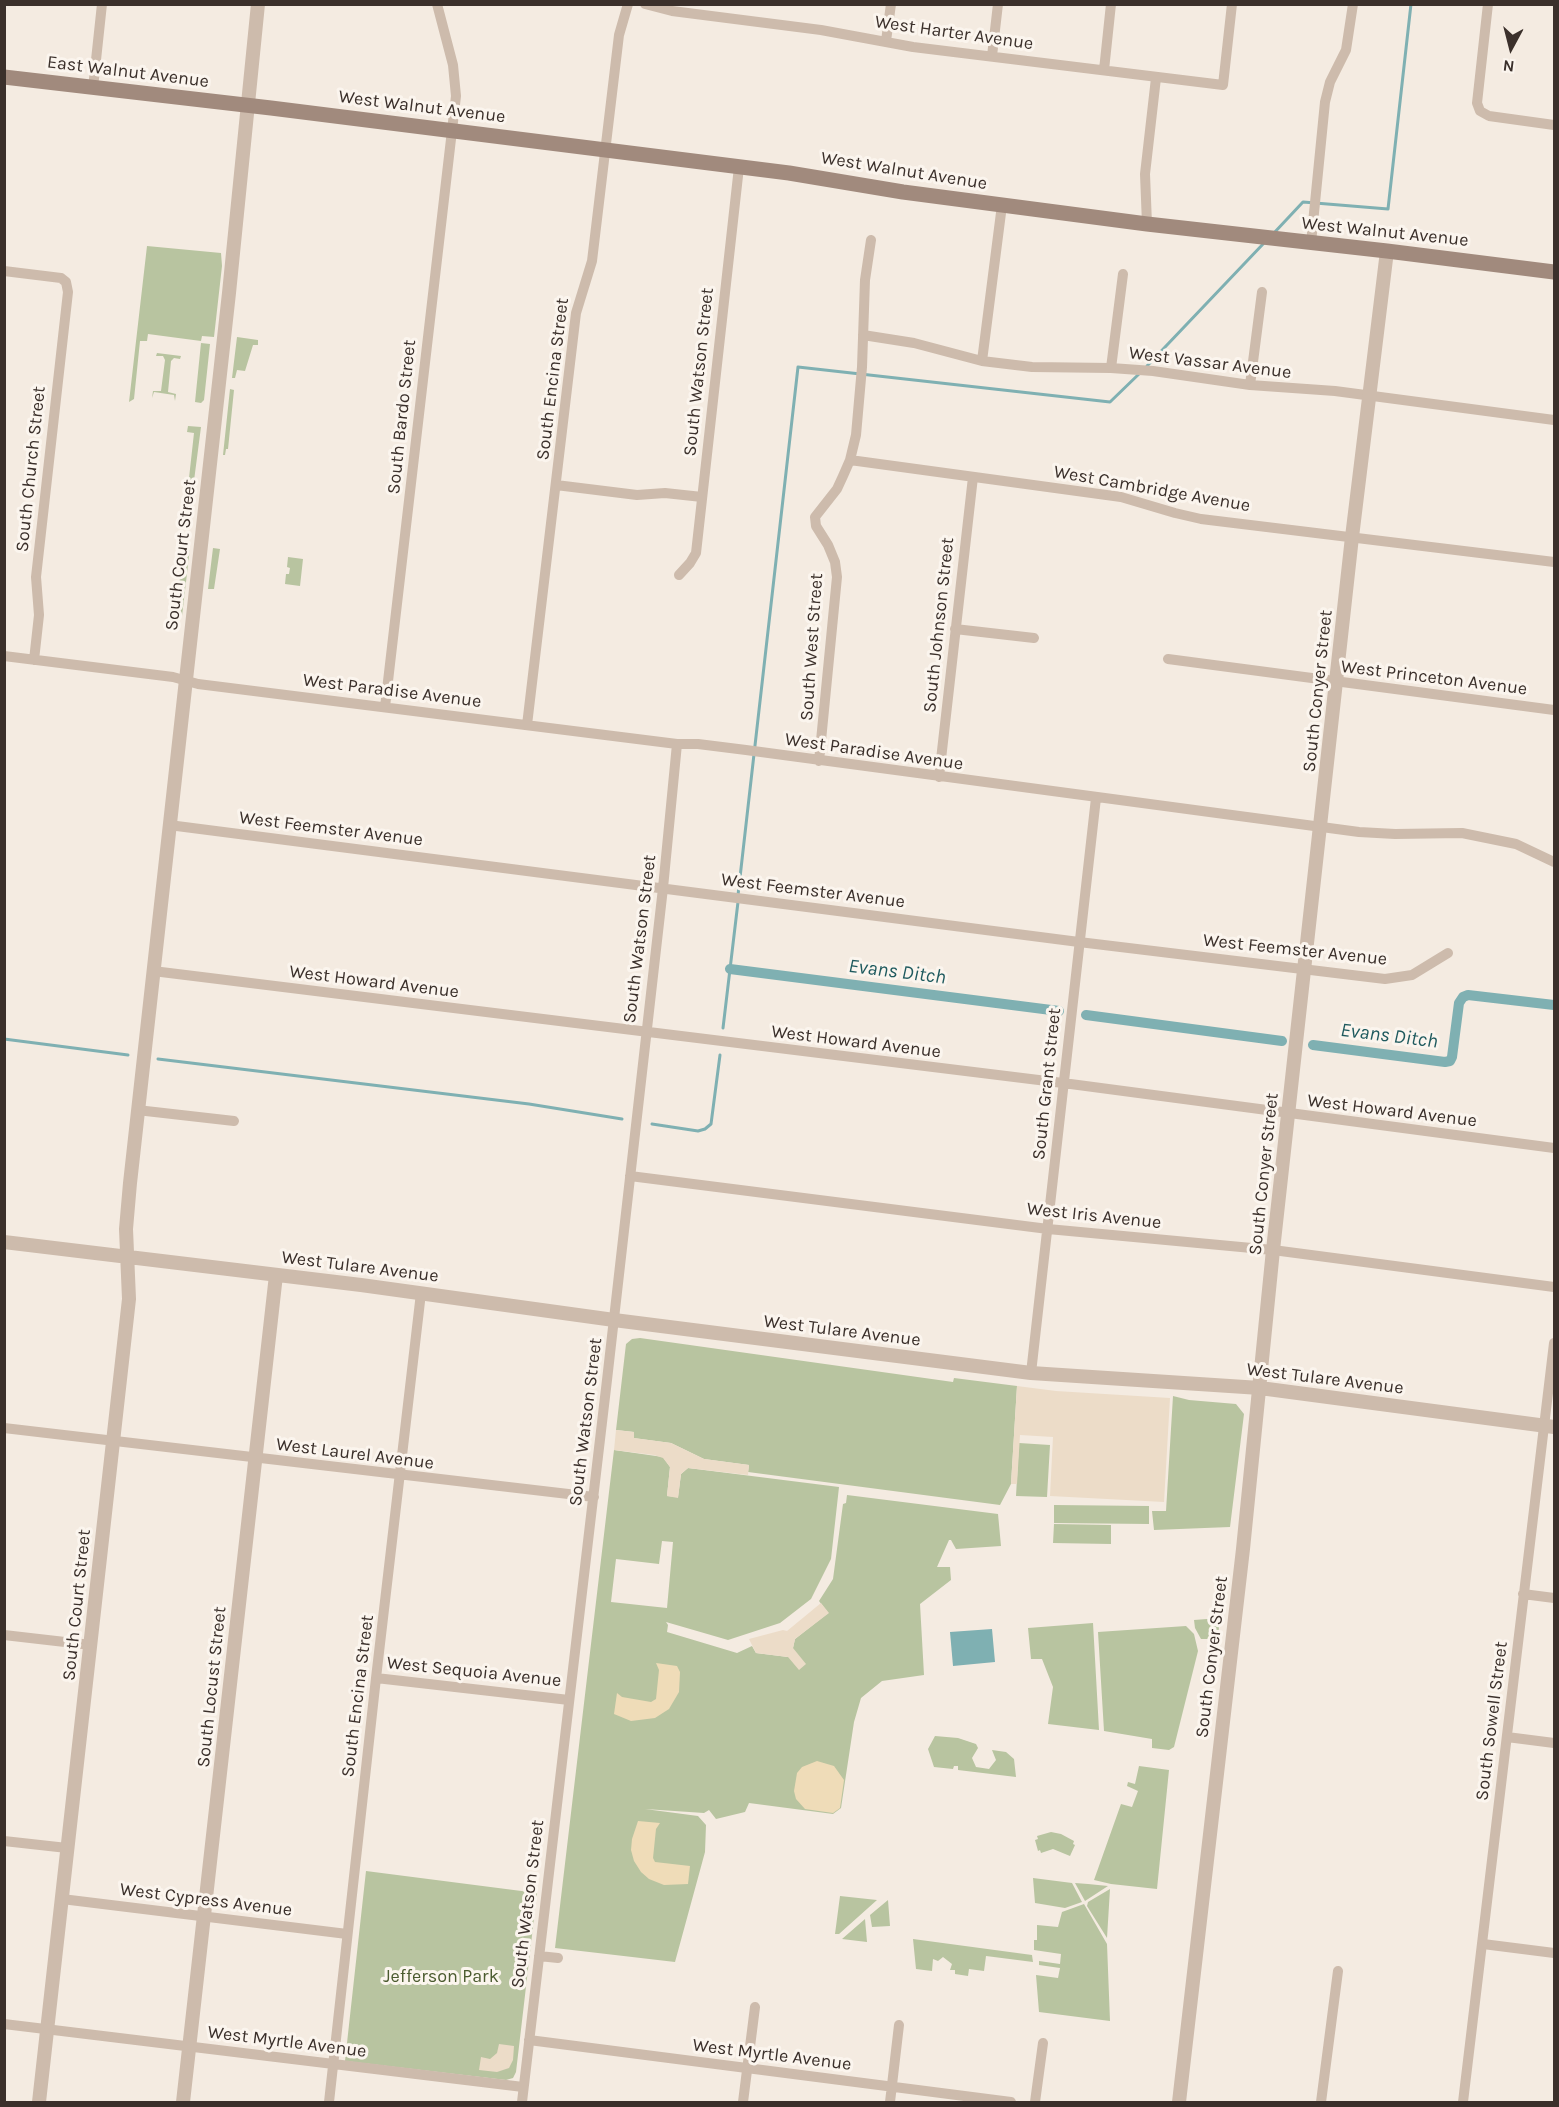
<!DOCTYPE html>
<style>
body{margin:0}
#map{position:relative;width:1559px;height:2107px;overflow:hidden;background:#f4ebe1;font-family:Karla,sans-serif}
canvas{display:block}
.frame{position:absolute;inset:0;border:6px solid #3b302b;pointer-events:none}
.north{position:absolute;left:1481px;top:18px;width:60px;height:60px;-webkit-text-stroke:4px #fbf5ee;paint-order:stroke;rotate:187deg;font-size:16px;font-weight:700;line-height:24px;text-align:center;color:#3b302b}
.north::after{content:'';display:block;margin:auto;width:21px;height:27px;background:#3b302b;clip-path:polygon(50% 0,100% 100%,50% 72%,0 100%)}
</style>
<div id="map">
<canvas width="1559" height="2107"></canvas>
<div class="frame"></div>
<div class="north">N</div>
</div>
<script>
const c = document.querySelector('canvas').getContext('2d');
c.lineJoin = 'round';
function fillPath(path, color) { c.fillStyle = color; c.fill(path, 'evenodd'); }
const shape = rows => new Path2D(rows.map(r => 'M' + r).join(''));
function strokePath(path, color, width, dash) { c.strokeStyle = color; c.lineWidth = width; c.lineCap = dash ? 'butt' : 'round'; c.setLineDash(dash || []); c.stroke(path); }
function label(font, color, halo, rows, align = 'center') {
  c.font = font + ' Karla,sans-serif'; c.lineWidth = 6; c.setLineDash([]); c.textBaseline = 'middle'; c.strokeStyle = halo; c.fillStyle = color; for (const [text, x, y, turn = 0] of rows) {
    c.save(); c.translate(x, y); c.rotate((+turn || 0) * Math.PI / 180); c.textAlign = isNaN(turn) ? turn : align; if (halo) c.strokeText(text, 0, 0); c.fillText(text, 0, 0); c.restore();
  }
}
fillPath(shape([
 [147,246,221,253,222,266,214,337,202,336,201,341,148,334,147,341,140,341,134,399,129,402],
 [237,337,258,340,258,345,253,345,245,371,237,370,235,378,232,378],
 [201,343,210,344,204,400,201,403,195,402],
 [157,353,181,356,180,359,174,358,171,361,168,392,176,394,175,401,174,395,154,392,152,398,153,391,161,391,165,360,163,356,156,356],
 [230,389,234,390,228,449,226,449,225,455,223,455],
 [188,426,201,427,192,496,187,496,194,433,187,432],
 [190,548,182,616,177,598,183,556],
 [213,548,220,549,214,589,208,589],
 [288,557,303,559,300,586,285,584,286,574,289,574,290,568,287,567],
 [640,1338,953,1382,954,1378,1017,1386,1011,1484,1000,1505,748,1472,749,1465,704,1459,671,1443,633,1438,634,1432,616,1430,626,1344,632,1339],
 [1173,1396,1189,1400,1236,1404,1244,1414,1230,1527,1154,1530,1152,1511,1166,1511],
 [1019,1443,1050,1445,1047,1497,1016,1496],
 [614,1450,663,1457,670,1467,667,1496,678,1497,681,1474,688,1468,839,1487,831,1559,811,1599,780,1623,728,1640,666,1622,668,1625,667,1632,737,1653,752,1646,756,1653,788,1657,793,1648,795,1639,828,1613,819,1601,833,1579,843,1504,846,1503,847,1495,998,1514,1001,1546,956,1549,951,1540,949,1540,937,1567,950,1567,951,1580,920,1604,924,1675,882,1681,861,1698,854,1722,841,1808,833,1814,749,1803,745,1812,716,1819,709,1810,704,1813,645,1809,698,1816,706,1825,705,1852,675,1962,555,1948],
 [662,1541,673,1542,667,1608,611,1602,616,1559,659,1564],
 [1054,1505,1149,1506,1149,1524,1054,1523],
 [1054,1524,1111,1525,1111,1544,1053,1543],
 [1220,1618,1218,1636,1209,1639,1201,1639,1195,1628,1194,1620],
 [1093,1623,1099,1730,1048,1724,1053,1687,1042,1659,1031,1659,1028,1628],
 [1186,1626,1194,1634,1198,1651,1174,1747,1169,1750,1152,1748,1152,1739,1104,1731,1098,1632],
 [935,1736,958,1738,976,1744,978,1748,972,1758,976,1767,989,1769,996,1760,992,1750,1006,1752,1014,1759,1016,1777,958,1770,958,1766,954,1766,953,1769,934,1767,928,1749],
 [1139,1766,1169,1770,1157,1889,1111,1884,1094,1880,1121,1804,1132,1807,1138,1791,1127,1786,1128,1782,1135,1784],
 [1051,1832,1061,1834,1074,1841,1073,1844,1075,1845,1070,1856,1053,1849,1041,1853,1040,1850,1038,1851,1035,1840,1038,1839,1037,1836],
 [366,1871,537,1893,516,2072,513,2078,506,2080,345,2061],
 [1033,1878,1072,1883,1082,1902,1065,1908,1035,1903],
 [1075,1883,1088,1884,1108,1886,1085,1901],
 [1110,1889,1107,1938,1087,1906,1088,1902],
 [840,1896,877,1900,839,1934,835,1934],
 [888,1900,890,1926,872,1927,870,1915],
 [1084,1904,1107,1944,1110,2021,1039,2012,1036,1975,1058,1978,1060,1968,1039,1965,1039,1961,1060,1964,1061,1954,1034,1950,1034,1940,1037,1940,1037,1925,1058,1927,1062,1912],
 [865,1919,867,1942,842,1939],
 [913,1939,1032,1955,1033,1962,986,1956,984,1971,969,1969,968,1976,955,1974,955,1970,950,1970,952,1964,943,1957,938,1961,933,1959,932,1971,916,1969]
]), '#b8c4a0');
fillPath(shape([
 [656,1663,677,1666,680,1672,679,1692,669,1709,655,1718,631,1721,614,1714,617,1693,622,1697,651,1702,656,1699,659,1670],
 [817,1761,834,1766,844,1780,840,1808,833,1813,805,1809,796,1799,794,1791,797,1773,802,1767],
 [638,1821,660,1823,656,1829,653,1858,655,1862,690,1866,688,1884,664,1885,649,1879,641,1872,634,1861,631,1850,632,1839]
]), '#efdcb8');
fillPath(shape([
 [1017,1386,1056,1391,1170,1398,1164,1502,1050,1496,1053,1437,1020,1435,1017,1484,1011,1484],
 [616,1430,634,1432,634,1438,671,1443,704,1459,749,1465,748,1475,688,1468,681,1474,678,1498,667,1496,670,1467,663,1458,654,1455,614,1450],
 [821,1603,829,1613,795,1639,793,1648,806,1664,799,1670,788,1657,756,1653,749,1639,783,1630,787,1631],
 [499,2044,514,2046,513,2060,509,2068,497,2072,479,2070,481,2057,490,2059,497,2053]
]), '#ecdcc8');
fillPath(shape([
 [992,1629,995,1662,953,1666,950,1632]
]), '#7fb0b2');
strokePath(shape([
 [1273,234,1303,202,1388,209,1411,4],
 [1147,366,1264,243],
 [738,895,798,367,1110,402,1140,373],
 [723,1028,738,902],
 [4,1039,128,1055],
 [158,1059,529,1104,622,1119],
 [652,1124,698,1131,705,1129,711,1124,720,1055]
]), '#7fb0b2', 3);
strokePath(shape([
 [730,969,1059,1011],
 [1086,1015,1282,1041],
 [1313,1045,1445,1062,1450,1061,1452,1057,1459,1003,1463,997,1468,995,1554,1005]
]), '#7fb0b2', 10);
strokePath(shape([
 [645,4,672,11,821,30,913,47,1223,85,1232,4],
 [1488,4,1477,103,1480,111,1489,116,1554,125],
 [886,41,891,4],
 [992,56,998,4],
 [1104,70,1111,4],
 [93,88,102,4],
 [1147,224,1145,174,1156,78],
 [1311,243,1325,102,1330,82,1346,50,1353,4],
 [4,271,61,278,66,282,68,292,36,577,39,615,34,660],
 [863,335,914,343,982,361,1032,367,1111,368,1153,371,1250,385,1335,391,1554,420],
 [982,361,1002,205],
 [1111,368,1123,274],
 [1250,385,1262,292],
 [850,460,1121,497,1175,513,1201,519,1554,562],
 [556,485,637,495,665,493,702,497],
 [679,575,690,563,696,553,739,167],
 [955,629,1034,638],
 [4,656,173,677,198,684,677,744,698,744,746,750,1359,832,1395,834,1462,833,1516,844,1554,862],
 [1168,659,1554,710],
 [385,707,456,96,453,65,437,4],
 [527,725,576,313,592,261,619,35,628,4],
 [819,761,837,577,835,562,828,545,816,526,815,517,837,489,843,476,850,460,856,435,862,367,865,280,871,240],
 [939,777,973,477],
 [169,825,1079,942,1385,979,1412,975,1448,953],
 [153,971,1063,1083,1554,1148],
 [137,1110,234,1121],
 [630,1176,1048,1229,1273,1250,1554,1287],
 [1031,1373,1096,798],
 [4,1428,594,1497],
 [1523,1594,1554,1598],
 [4,1635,91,1645],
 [376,1678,569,1700],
 [1507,1737,1554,1743],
 [4,1841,67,1848],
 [62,1899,347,1934],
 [1483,1944,1554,1953],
 [539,1956,558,1958],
 [4,2024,523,2087],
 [529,2040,1011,2102],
 [329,2102,376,1678,421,1293],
 [522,2102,607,1380,663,888,677,744],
 [743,2102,755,2007],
 [890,2102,899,2025],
 [1035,2102,1043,2043],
 [1321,2102,1338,1971],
 [1463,2102,1554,1343]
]), '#cdbbac', 10);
strokePath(shape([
 [4,1242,361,1285,614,1320,1031,1373,1260,1388,1554,1427],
 [39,2102,129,1299,126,1229,130,1183,229,293,258,4],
 [183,2102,276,1275],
 [1179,2102,1243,1549,1273,1250,1352,537,1387,251]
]), '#cdbbac', 14);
strokePath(shape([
 [4,77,271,108,789,173,903,192,1147,224,1387,251,1554,272]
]), '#a18a7d', 15);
label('18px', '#3b302b', '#fbf5ee', [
 ["West Harter Avenue",954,33,8],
 ["East Walnut Avenue",128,72,7],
 ["West Walnut Avenue",422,107,7],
 ["West Walnut Avenue",904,171,9],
 ["West Walnut Avenue",1385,232,6],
 ["West Vassar Avenue",1210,363,7],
 ["South Watson Street",699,372,-84],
 ["South Encina Street",553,379,-83],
 ["South Bardo Street",402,417,-84],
 ["South Church Street",31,469,-84],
 ["West Cambridge Avenue",1152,489,10],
 ["South Court Street",181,555,-83],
 ["South Johnson Street",939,625,-84],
 ["South West Street",812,647,-86],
 ["West Princeton Avenue",1434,678,7],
 ["West Paradise Avenue",392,691,7],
 ["South Conyer Street",1318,691,-84],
 ["West Paradise Avenue",874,752,8],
 ["West Feemster Avenue",331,829,7],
 ["West Feemster Avenue",813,891,7],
 ["South Watson Street",640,939,-83],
 ["West Feemster Avenue",1295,950,6],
 ["West Howard Avenue",374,982,7],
 ["West Howard Avenue",856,1042,7],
 ["South Grant Street",1047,1084,-84],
 ["West Howard Avenue",1392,1111,7],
 ["South Conyer Street",1264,1174,-84],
 ["West Iris Avenue",1094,1216,6],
 ["West Tulare Avenue",360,1267,7],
 ["West Tulare Avenue",842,1331,7],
 ["West Tulare Avenue",1325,1379,7],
 ["South Watson Street",586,1422,-83],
 ["West Laurel Avenue",355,1454,7],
 ["South Court Street",77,1605,-84],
 ["South Conyer Street",1212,1657,-83],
 ["West Sequoia Avenue",474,1672,6],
 ["South Locust Street",212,1687,-84],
 ["South Encina Street",358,1696,-83],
 ["South Sowell Street",1492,1721,-83],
 ["West Cypress Avenue",206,1900,7],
 ["South Watson Street",528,1904,-83],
 ["West Myrtle Avenue",287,2042,7],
 ["West Myrtle Avenue",772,2055,7]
]);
label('18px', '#4a5a2e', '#fbf5ee', [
 ["Jefferson Park",441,1977]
]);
label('italic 20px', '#1f5a5e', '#fbf5ee', [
 ["Evans Ditch",897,972,7],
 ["Evans Ditch",1389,1036,7]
]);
</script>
